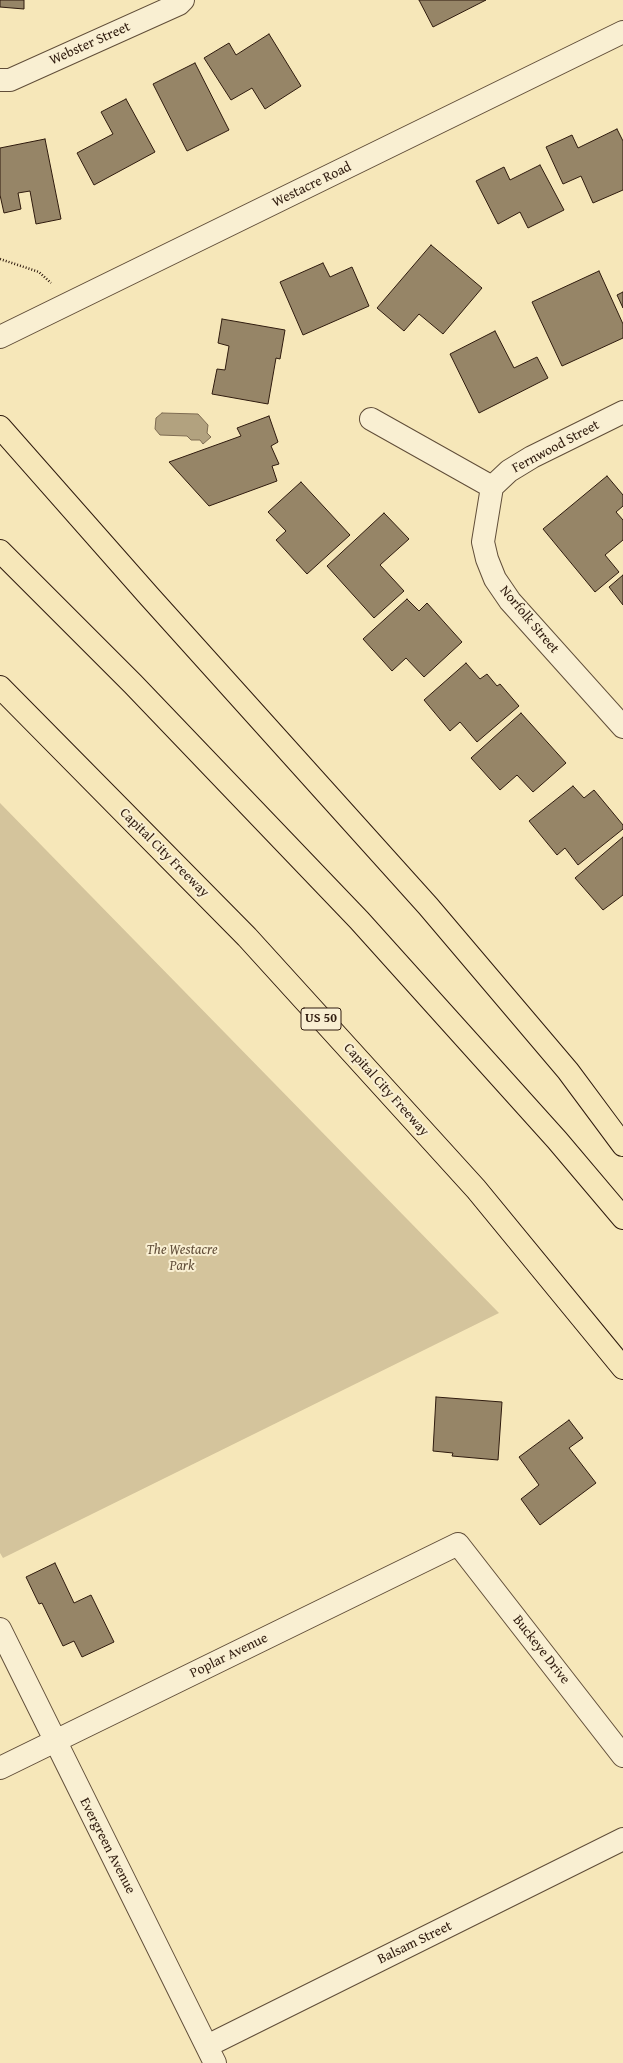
<!DOCTYPE html>
<style>
body{margin:0}
canvas{display:block;background:#f6e7b9}
</style>
<canvas width="623" height="2063"></canvas>
<script>
const c = document.querySelector('canvas').getContext('2d');
c.lineJoin = 'round';
function fillPath(path, color) { c.fillStyle = color; c.fill(path, 'evenodd'); }
const shape = rows => new Path2D(rows.map(r => 'M' + r).join(''));
function strokePath(path, color, width, dash) { c.strokeStyle = color; c.lineWidth = width; c.lineCap = dash ? 'butt' : 'round'; c.setLineDash(dash || []); c.stroke(path); }
function label(font, color, halo, rows, align = 'center') {
  c.font = font + ' "Gentium Book Plus",serif'; c.lineWidth = 4; c.setLineDash([]); c.textBaseline = 'middle'; c.strokeStyle = halo; c.fillStyle = color; for (const [text, x, y, turn = 0] of rows) {
    c.save(); c.translate(x, y); c.rotate((+turn || 0) * Math.PI / 180); c.textAlign = isNaN(turn) ? turn : align; if (halo) c.strokeText(text, 0, 0); c.fillText(text, 0, 0); c.restore();
  }
}
fillPath(shape([
 [0,803,499,1313,3,1558,0,1553]
]), '#d4c49c');
const water = shape([
 [162,413,198,414,208,425,207,433,211,437,203,444,200,440,191,440,187,436,160,435,155,429,156,418,162,413]
]);
fillPath(water, '#b2a27f');
strokePath(water, '#7e6c52', 1);
const building = shape([
 [0,0,24,0,24,9,0,7,0,0],
 [419,0,486,0,433,27,419,0],
 [269,34,301,86,265,109,252,88,231,100,204,58,229,43,236,55,269,34],
 [195,63,229,130,187,151,153,84,195,63],
 [126,99,155,152,94,185,77,153,113,134,101,112,126,99],
 [617,129,623,141,623,190,593,203,581,176,563,184,546,147,572,135,578,148,617,129],
 [45,139,61,219,36,224,30,191,18,193,21,209,4,213,0,195,0,148,45,139],
 [540,165,564,210,528,228,520,212,498,224,476,181,504,167,510,180,540,165],
 [431,245,482,288,443,334,419,314,404,331,377,308,431,245],
 [323,263,330,277,352,267,369,306,303,335,280,282,323,263],
 [599,271,623,324,623,338,562,366,532,302,599,271],
 [623,292,623,308,617,295,623,292],
 [222,319,285,330,280,359,276,358,268,404,212,394,217,369,225,370,229,346,218,343,222,319],
 [495,331,514,368,537,357,548,378,479,413,450,354,495,331],
 [269,416,278,442,271,446,279,464,272,466,277,481,209,506,169,462,241,436,237,428,269,416],
 [607,476,623,495,623,506,616,512,623,520,623,540,605,555,619,572,595,592,543,529,607,476],
 [301,482,350,535,307,574,276,540,286,531,268,512,301,482],
 [384,513,409,539,380,565,404,591,374,618,327,566,384,513],
 [623,575,623,605,609,587,623,575],
 [407,599,419,611,427,603,462,642,424,677,406,658,392,671,363,639,407,599],
 [466,663,480,679,487,674,497,686,500,684,519,706,477,742,460,722,450,731,424,700,466,663],
 [521,713,566,763,533,792,517,775,500,790,471,758,521,713],
 [573,786,584,798,594,790,623,825,623,829,578,865,565,848,557,855,529,821,573,786],
 [623,837,623,895,603,910,575,878,623,837],
 [436,1397,502,1402,498,1460,452,1456,453,1453,433,1451,436,1397],
 [569,1420,583,1438,569,1448,596,1483,540,1525,521,1499,539,1485,519,1457,569,1420],
 [55,1563,74,1603,91,1595,114,1642,82,1657,74,1641,63,1646,42,1603,39,1604,26,1577,55,1563]
]);
fillPath(building, '#968567');
strokePath(building, '#2f1b0e', 1);
const minor = shape([
 [0,80,10,80,179,4,183,0],
 [371,419,492,487],
 [492,487,483,542,487,559,495,579,510,601,623,727],
 [492,487,509,471,532,457,623,412],
 [0,1629,215,2063],
 [0,1768,458,1544,623,1756],
 [207,2046,623,1839]
]);
const tertiary = shape([
 [0,337,623,32]
]);
const motorway = shape([
 [0,427,149,596,428,906,568,1071,623,1145],
 [0,551,133,684,359,920,557,1140,623,1218],
 [0,687,247,937,476,1189,623,1368]
]);
strokePath(minor, '#614e39', 24);
strokePath(tertiary, '#614e39', 24);
strokePath(motorway, '#2f1b0e', 24);
strokePath(shape([
 [0,259,39,272,51,283]
]), '#2f1b0e', 2.5, [1, 2]);
strokePath(minor, '#f9efd2', 22);
strokePath(tertiary, '#f9efd2', 22);
strokePath(motorway, '#f6e7b9', 22);
for (const [x, y, w] of [
 [321,1019,40]
]) { const box = new Path2D(); box.roundRect(x - w / 2, y - 11, w, 22, 3); c.fillStyle = '#f9efd2'; c.fill(box); strokePath(box, '#2f1b0e', 1); }
label('bold 13px', '#2f1b0e', null, [
 ["US 50",321,1019]
]);
label('14px', '#2f1b0e', '#f9efd2', [
 ["Webster Street",90,44,-24],
 ["Westacre Road",312,185,-26],
 ["Fernwood Street",556,447,-28],
 ["Norfolk Street",529,620,50],
 ["Capital City Freeway",164,853,45],
 ["Capital City Freeway",386,1090,48],
 ["Buckeye Drive",541,1650,52],
 ["Poplar Avenue",229,1656,-26],
 ["Evergreen Avenue",107,1846,63],
 ["Balsam Street",415,1943,-26]
]);
label('italic 14px', '#614e39', '#f9efd2', [
 ["The Westacre",182,1250],
 ["Park",182,1266]
]);
</script>
